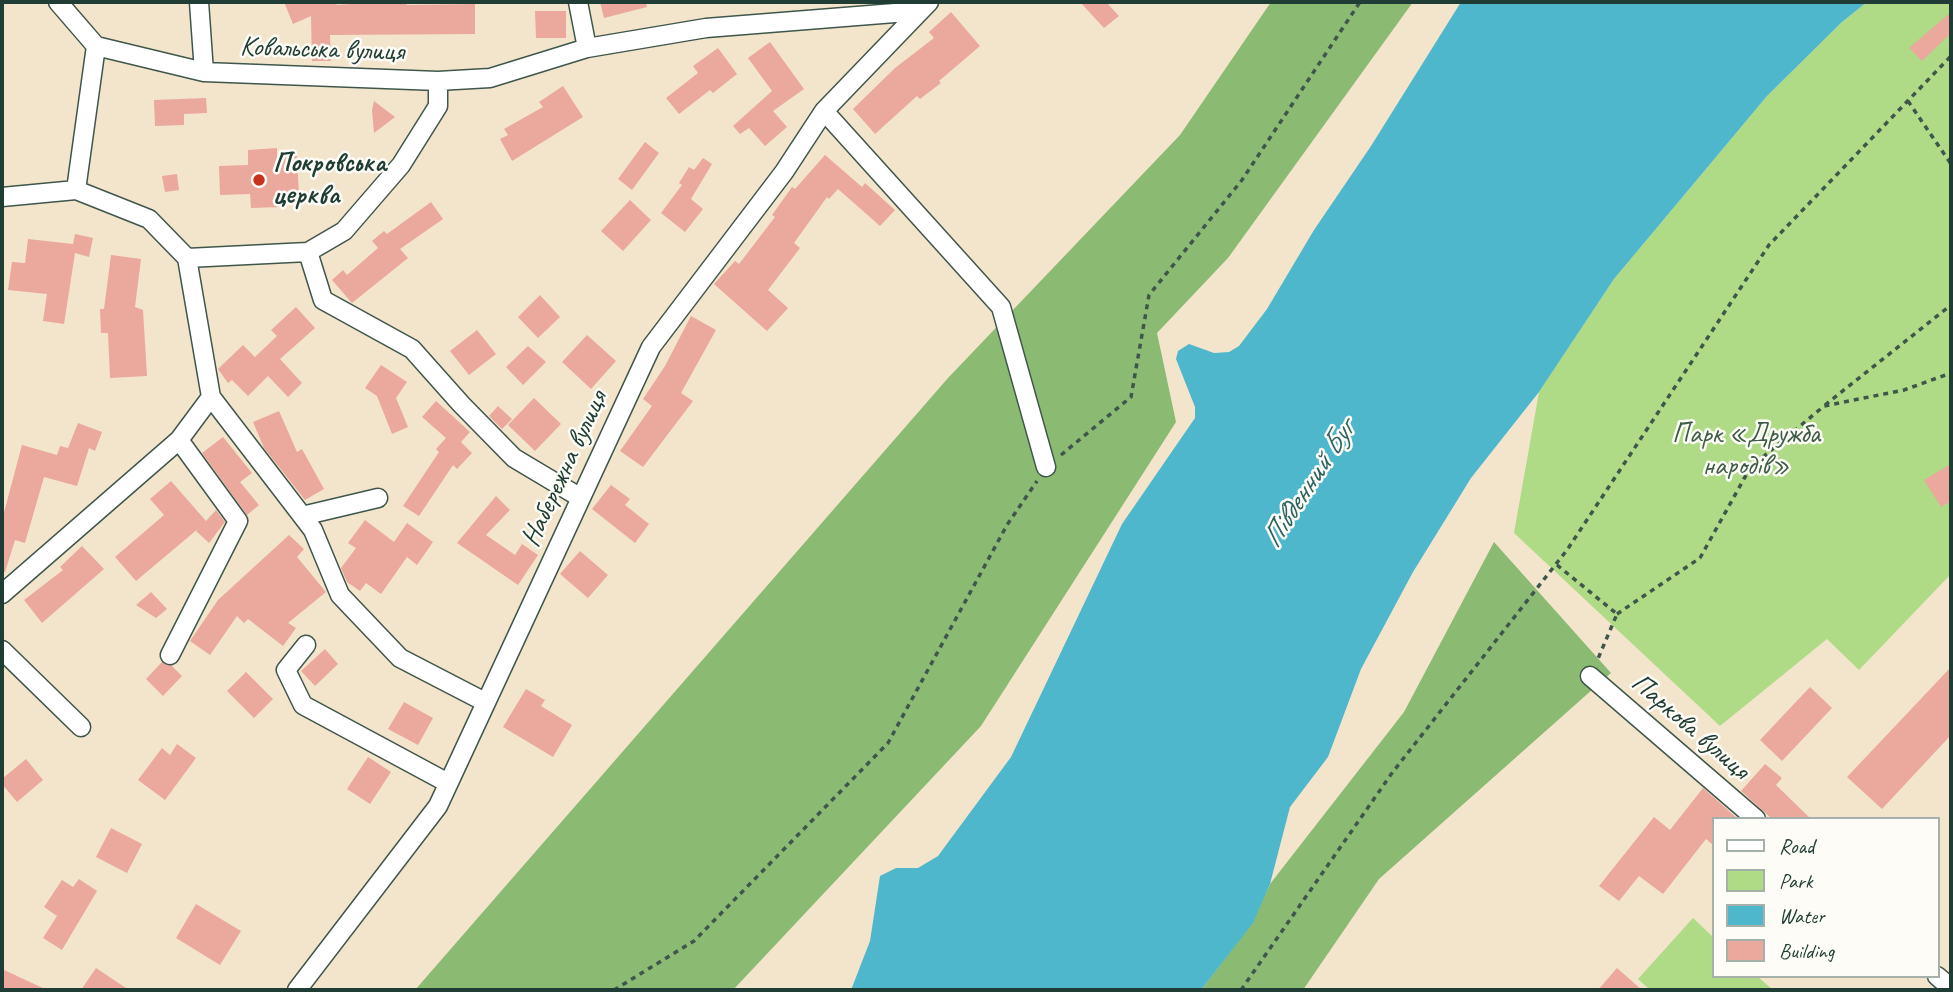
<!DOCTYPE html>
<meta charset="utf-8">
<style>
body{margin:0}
#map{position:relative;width:1953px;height:992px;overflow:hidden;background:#f3e5cb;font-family:Caveat,sans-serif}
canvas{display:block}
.frame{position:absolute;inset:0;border:4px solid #1f3d34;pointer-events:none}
.legend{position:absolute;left:1712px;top:817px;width:228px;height:161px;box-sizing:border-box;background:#fdfcf7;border:2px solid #a4b0a9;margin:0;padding:9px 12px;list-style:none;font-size:21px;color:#1f3d34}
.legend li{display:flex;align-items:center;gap:14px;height:35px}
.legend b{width:35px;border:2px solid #a4b0a9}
</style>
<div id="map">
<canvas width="1953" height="992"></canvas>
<div class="frame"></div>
<ul class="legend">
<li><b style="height:9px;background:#fff"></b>Road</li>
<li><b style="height:19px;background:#afda86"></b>Park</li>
<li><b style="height:19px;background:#4eb7cc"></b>Water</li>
<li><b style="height:19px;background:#eba89c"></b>Building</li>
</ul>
</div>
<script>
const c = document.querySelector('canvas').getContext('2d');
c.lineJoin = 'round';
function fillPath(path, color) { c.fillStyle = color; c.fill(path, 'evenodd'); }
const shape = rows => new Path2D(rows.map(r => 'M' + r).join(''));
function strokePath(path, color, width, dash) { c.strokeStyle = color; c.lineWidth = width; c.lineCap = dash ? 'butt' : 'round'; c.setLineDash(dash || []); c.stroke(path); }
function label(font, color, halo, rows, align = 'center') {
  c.font = font + ' Caveat,sans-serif'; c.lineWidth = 5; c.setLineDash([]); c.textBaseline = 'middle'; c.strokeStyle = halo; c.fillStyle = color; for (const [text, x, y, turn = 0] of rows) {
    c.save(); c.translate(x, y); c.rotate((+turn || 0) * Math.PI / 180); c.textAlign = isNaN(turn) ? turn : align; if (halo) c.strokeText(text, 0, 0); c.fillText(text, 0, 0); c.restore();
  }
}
fillPath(shape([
 [1867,2,1951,2,1951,574,1859,670,1827,639,1720,726,1514,533,1539,392,1614,279,1767,96,1842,22],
 [1693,918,1713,937,1713,976,1757,976,1773,990,1650,990,1638,979]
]), '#afda86');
fillPath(shape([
 [1271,2,1413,2,1228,258,1157,333,1176,422,981,726,733,990,415,990,948,378,1180,135],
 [1494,542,1611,673,1379,879,1303,990,1201,990,1252,923,1270,884,1404,712]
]), '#8bba73');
fillPath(shape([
 [1461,2,1867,2,1842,22,1767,96,1614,279,1539,392,1471,478,1413,572,1361,669,1328,757,1290,807,1270,884,1253,923,1201,990,851,990,870,941,880,876,896,868,918,868,938,856,1011,757,1122,524,1195,418,1195,407,1176,359,1178,351,1189,344,1214,353,1229,352,1239,346,1267,309,1314,230,1371,146]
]), '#4eb7cc');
fillPath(shape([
 [284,2,343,2,335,5,383,2,407,2,407,5,475,4,475,34,330,35,331,61,312,61,311,16,293,24],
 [600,2,646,2,647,7,604,18],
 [1080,2,1106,2,1119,16,1104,28],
 [535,11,566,11,566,38,536,38],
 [951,12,980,46,939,81,941,83,920,99,917,96,875,134,853,109,895,68,934,38,929,32],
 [1951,12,1951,33,1922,61,1909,48],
 [770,42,804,89,773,111,787,127,765,146,749,128,740,134,733,126,772,91,748,58],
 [718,48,737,74,713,93,710,90,679,114,666,98,698,73,693,66],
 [563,86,583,117,512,161,500,139,508,135,504,129,543,107,539,102],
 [206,98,207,113,184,114,184,125,155,126,154,100],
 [374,101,395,117,374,133,372,110],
 [645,142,659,153,632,190,618,179],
 [277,148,277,157,297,156,299,197,279,198,280,207,251,208,250,194,220,195,219,166,248,165,248,150],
 [825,155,862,187,865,183,895,210,880,226,838,189,829,199,827,197,794,243,800,248,768,290,788,308,767,331,714,284,735,261,739,264,775,217,772,215,792,187,795,189],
 [703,158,712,164,691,199,703,209,685,232,661,213,682,185,679,183,689,167,694,170],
 [177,174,179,190,165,192,162,176],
 [630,200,651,220,623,251,601,231],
 [431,202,443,219,400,249,408,258,352,303,332,280,343,270,347,275,378,248,372,241,384,231,387,234],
 [75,234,93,238,89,257,75,253,64,324,43,321,47,294,8,290,12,262,25,263,28,239,73,244],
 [111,255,141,259,135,307,143,310,147,376,110,378,108,333,101,333,100,309,104,309],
 [540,295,560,317,538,338,518,317],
 [296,307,315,328,280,359,302,383,288,397,268,376,248,396,232,380,228,383,218,369,243,345,255,357,277,336,271,330],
 [691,316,716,330,681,393,693,401,643,467,620,451,652,406,643,399,665,366],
 [477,330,496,354,469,375,450,351],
 [587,335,616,361,591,389,562,362],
 [528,346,546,362,523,385,506,367],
 [381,365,407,382,396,398,408,427,392,434,377,396,365,388],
 [534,398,561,424,535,451,508,425],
 [436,401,470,432,461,442,472,453,457,469,453,465,419,516,403,506,439,452,436,449,446,438,422,417],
 [498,406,512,419,502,429,489,416],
 [279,411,297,452,302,449,324,489,305,500,264,448,253,422],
 [78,423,102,432,95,451,89,448,77,486,44,477,25,543,15,540,5,572,2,571,2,520,22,445,57,455,60,446,68,448],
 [223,437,252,473,240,482,259,505,247,515,202,453],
 [1951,464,1951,501,1941,507,1924,480],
 [171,481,206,521,216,510,225,522,209,543,196,531,199,528,136,581,115,557,164,515,150,499],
 [611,485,630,499,625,505,649,524,635,543,592,509],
 [496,496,510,510,486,535,515,555,522,544,538,555,518,585,457,543],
 [365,520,394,542,407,523,433,542,417,565,407,557,381,594,366,583,360,591,347,582,341,568,356,548,348,543],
 [289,535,304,549,297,557,326,592,288,623,296,628,283,646,248,619,244,623,237,616,210,655,190,641,218,600],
 [82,546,104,569,42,623,24,600,63,570,60,567],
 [580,551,608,575,588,598,560,574],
 [151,592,167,609,156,618,136,605],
 [325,649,338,664,315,686,301,671],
 [162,662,172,666,182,676,163,696,146,679],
 [1951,667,1951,735,1882,809,1847,777],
 [246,672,273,699,254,718,227,691],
 [1810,687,1832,708,1782,761,1760,740],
 [526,689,545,700,541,706,572,725,553,757,503,727],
 [404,702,433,718,418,745,388,729],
 [177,744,196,758,165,800,138,780,162,748,170,755],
 [368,757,391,772,370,804,347,789],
 [26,759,43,780,17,802,2,784,2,779],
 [1765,764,1782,778,1776,785,1811,819,1772,819,1741,791],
 [1703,788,1738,819,1713,819,1713,845,1706,839,1663,894,1639,876,1619,901,1599,886,1654,817,1670,830],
 [111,828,142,844,127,873,96,857],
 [79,879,97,891,62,950,43,938,57,916,44,907,62,880,73,887],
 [196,904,241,931,220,965,176,938],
 [96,968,129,990,81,990],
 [1617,968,1642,990,1598,990],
 [2,969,47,990,2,990]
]), '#eba89c');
const street = shape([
 [58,2,96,46],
 [199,2,204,72],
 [578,2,587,48],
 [96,46,204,72,438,81,490,78,587,48,706,28,920,11],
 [824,111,1001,307,1046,467],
 [76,190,149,219,187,258],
 [2,197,76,190,96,46],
 [308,252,323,300,412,349,461,404,514,458,581,498],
 [187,258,211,397,313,530,340,595,400,658,485,702],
 [187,258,308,252,344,231,401,165,438,106,438,81],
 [302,516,378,498],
 [2,594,179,440,211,397],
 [306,645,286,670,303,705,448,783],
 [2,650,81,727],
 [170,655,238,521,179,440],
 [1590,676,1756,819],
 [1937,976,1951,988],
 [297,990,438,806,651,347,784,172,824,111,929,2]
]);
strokePath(street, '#3f564b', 21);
strokePath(shape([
 [1908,101,1951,164],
 [1825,405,1951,305],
 [1061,455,1131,397,1149,295,1242,180,1360,2],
 [1557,565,1617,614,1597,661],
 [1617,614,1700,558,1750,468,1824,406,1904,390,1951,373],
 [614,990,694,941,888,743,1007,525,1037,481],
 [1241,990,1392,773,1567,550,1769,245,1951,56]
]), '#3f564b', 3.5, [5, 5]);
strokePath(street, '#fff', 18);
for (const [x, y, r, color] of [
 [259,180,7,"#c8321e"]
]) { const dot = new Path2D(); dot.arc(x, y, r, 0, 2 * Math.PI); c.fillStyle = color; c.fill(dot); strokePath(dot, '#fdfcf7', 2.5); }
label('28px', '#1f3d34', '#fdfcf7', [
 ["Ковальська вулиця",322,50,2],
 ["Набережна вулиця",565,469,-65],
 ["Паркова вулиця",1690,727,41]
]);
label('bold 28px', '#1f3d34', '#fdfcf7', [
 ["Покровська",273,164],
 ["церква",273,196]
], 'left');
label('28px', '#3c5c44', '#fdfcf7', [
 ["Парк «Дружба",1746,435],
 ["народів»",1746,467]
]);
label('italic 30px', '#2d6262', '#fdfcf7', [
 ["Південний Буг",1309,485,-57]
]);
</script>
